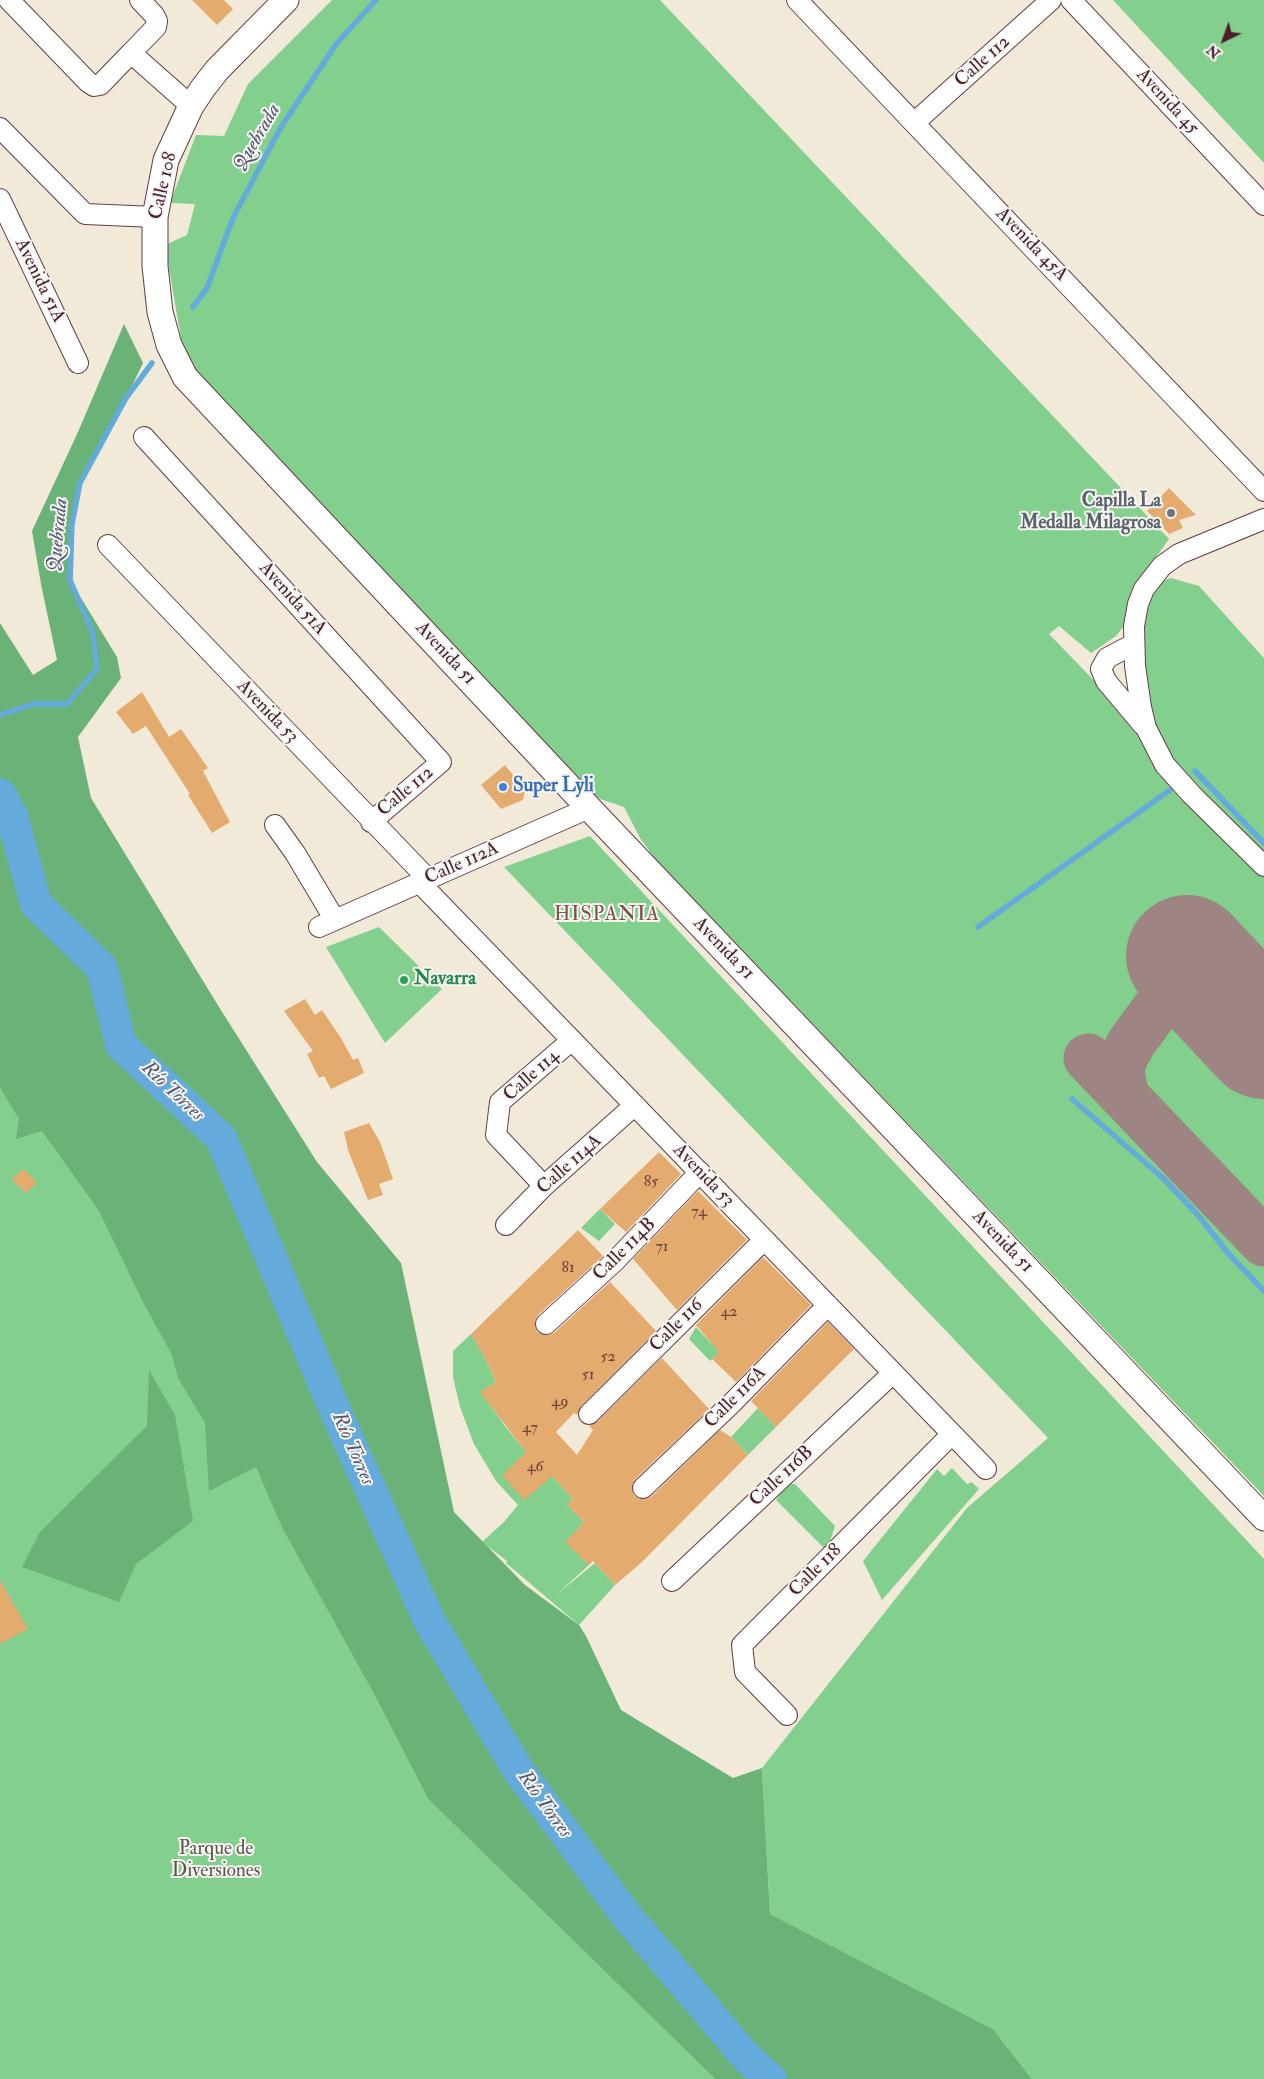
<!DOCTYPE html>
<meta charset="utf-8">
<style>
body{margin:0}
#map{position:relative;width:1264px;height:2079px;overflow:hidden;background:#f2ead8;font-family:"IM FELL Double Pica",serif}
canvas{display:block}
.north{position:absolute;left:1199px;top:15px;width:50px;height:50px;-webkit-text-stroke:4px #f6f6f2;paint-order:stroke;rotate:222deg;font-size:14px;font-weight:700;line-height:20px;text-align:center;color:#4a1f2b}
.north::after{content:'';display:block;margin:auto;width:18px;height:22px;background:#4a1f2b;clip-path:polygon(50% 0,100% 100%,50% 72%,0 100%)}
</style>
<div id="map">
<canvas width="1264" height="2079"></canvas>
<div class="north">N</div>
</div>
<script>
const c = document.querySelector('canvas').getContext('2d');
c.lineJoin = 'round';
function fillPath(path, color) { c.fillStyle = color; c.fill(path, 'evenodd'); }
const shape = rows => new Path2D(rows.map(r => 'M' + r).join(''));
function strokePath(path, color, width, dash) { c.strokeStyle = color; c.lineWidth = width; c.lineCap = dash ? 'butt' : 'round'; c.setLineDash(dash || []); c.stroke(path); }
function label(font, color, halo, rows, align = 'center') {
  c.font = font + ' "IM FELL Double Pica",serif'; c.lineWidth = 4; c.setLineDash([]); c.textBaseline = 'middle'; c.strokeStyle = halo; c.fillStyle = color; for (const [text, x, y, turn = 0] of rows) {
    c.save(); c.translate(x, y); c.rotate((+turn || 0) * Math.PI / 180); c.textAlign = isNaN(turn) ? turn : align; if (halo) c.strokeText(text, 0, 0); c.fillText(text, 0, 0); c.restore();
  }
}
fillPath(shape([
 [332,0,660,0,1169,539,1142,577,1127,622,1116,636,1091,653,1059,626,1049,634,1108,695,1264,873,1264,977,1211,921,1165,965,1109,1057,1096,1040,1073,1062,1264,1264,1264,1496,656,860,640,838,624,807,600,799,578,782,199,376,183,350,165,245,187,235,195,204,170,203,196,135,224,136,248,84],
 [1113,0,1264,0,1264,163],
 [1171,578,1199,586,1264,658,1264,860,1183,780,1151,726,1141,660,1145,595,1157,582],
 [590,836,1264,1559,1264,2079,1032,2079,993,2029,770,1914,762,1768,967,1508,1048,1438,504,867],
 [0,922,228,1398,282,1528,375,1696,428,1799,715,2079,0,2079],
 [379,927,442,989,385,1043,326,947],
 [1184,1006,1264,1091,1264,1219,1148,1096,1142,1076,1142,1057,1167,1017,1175,1009],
 [600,1209,615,1224,599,1241,581,1228],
 [696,1327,711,1343,726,1347,710,1361,689,1339],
 [471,1334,484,1356,496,1382,481,1392,505,1426,526,1452,552,1476,573,1499,567,1505,584,1522,566,1542,589,1565,556,1595,595,1563,615,1585,579,1625,506,1563,507,1561,482,1542,504,1522,518,1505,496,1481,474,1444,460,1407,453,1377,453,1351],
 [758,1408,776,1427,748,1455,731,1437],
 [952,1468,967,1484,972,1482,979,1489,882,1600,863,1561,937,1469,944,1476],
 [788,1484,795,1484,835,1526,827,1551,776,1500]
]), '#83cf8d');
fillPath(shape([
 [124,324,143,363,126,398,80,483,72,524,70,580,117,657,121,678,78,737,91,798,219,1007,317,1162,401,1263,454,1512,525,1585,579,1625,586,1636,621,1710,733,1778,762,1768,770,1914,993,2029,1032,2079,715,2079,428,1799,375,1696,282,1528,256,1467,209,1491,205,1423,178,1378,172,1355,144,1304,99,1211,42,1131,16,1139,19,1119,0,1087,0,623,33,675,57,660,41,584,32,531,78,432],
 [149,1370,175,1415,193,1521,136,1564,119,1602,22,1567,40,1532,147,1426]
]), '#6ab278');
strokePath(shape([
 [193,307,207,288,233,218,281,127,337,43,376,0],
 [0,715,34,704,67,704,97,669,93,633,70,580,72,524,80,483,126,398,152,363],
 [1195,771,1264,843],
 [978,927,1170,790],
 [1072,1099,1164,1179,1198,1215,1228,1253,1264,1291]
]), '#64aada', 5.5);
strokePath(shape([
 [0,794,12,816,36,904,102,968,121,1045,221,1138,331,1401,429,1620,518,1770,626,1915,747,2058,771,2079]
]), '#64aada', 32);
strokePath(shape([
 [1088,1058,1264,1242],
 [1125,1096,1120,1074,1122,1060,1132,1042,1159,1005,1171,994,1186,988,1203,989,1229,1001]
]), '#9e8482', 49);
strokePath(shape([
 [1187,956,1264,1038]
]), '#9e8482', 122);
fillPath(shape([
 [192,0,224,0,233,9,217,25],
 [1169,488,1196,515,1179,520,1183,528,1169,534,1147,511],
 [142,692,169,737,181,729,208,768,203,771,230,822,212,833,188,795,190,794,146,726,133,734,116,712],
 [505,765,525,790,523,800,501,809,481,785],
 [305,999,315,1015,322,1010,341,1038,353,1060,358,1058,364,1073,331,1089,324,1076,319,1078,307,1054,313,1051,284,1011],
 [369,1123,380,1142,393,1179,379,1184,383,1195,368,1200,348,1150,344,1132],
 [659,1152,681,1174,626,1232,600,1209],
 [24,1169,37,1183,26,1193,11,1179],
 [698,1191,747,1240,677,1310,633,1259],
 [578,1230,603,1256,538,1315,535,1321,537,1332,543,1335,554,1333,610,1282,656,1331,581,1406,577,1415,574,1413,556,1432,577,1455,593,1430,589,1426,597,1422,662,1358,709,1409,635,1479,632,1485,634,1496,640,1499,651,1497,720,1430,731,1437,748,1455,641,1563,615,1585,593,1561,589,1565,565,1542,584,1522,567,1505,573,1499,552,1476,524,1500,502,1475,526,1452,480,1392,496,1382,484,1356,471,1334],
 [763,1257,811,1305,736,1382,712,1359,719,1352,696,1325],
 [828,1322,854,1349,776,1427,751,1401],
 [0,1580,28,1629,0,1644]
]), '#e4ab6f');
const minor = shape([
 [9,0,88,82,94,86,100,85,131,53],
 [140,0,154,15,157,21,156,27,131,53,191,106],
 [797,0,1264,491],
 [1071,0,1264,205],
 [914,123,1051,0],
 [0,128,85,214,155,217],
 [0,199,78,363],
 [144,437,441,762,371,822],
 [1264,519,1179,554,1162,566,1144,589,1138,604,1134,626,1135,666,1141,707,1146,728,1165,765,1192,795,1264,866],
 [108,545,427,878],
 [1134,644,1107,658,1101,669,1106,681,1143,725],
 [275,825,295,853,335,920],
 [420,883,986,1469],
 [319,927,589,808],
 [544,1186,496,1135,500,1102,572,1040],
 [506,1225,544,1186,635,1105],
 [546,1324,615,1261,700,1172],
 [589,1414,764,1240],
 [643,1488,732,1403,828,1305],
 [672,1581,893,1373],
 [787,1715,745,1672,742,1645,952,1434]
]);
const major = shape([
 [286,0,217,70,203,88,191,106,166,160,155,217,155,266,160,312,169,345,185,377,589,808,1264,1518]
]);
strokePath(minor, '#633d45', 22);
strokePath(major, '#633d45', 27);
strokePath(minor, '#fff', 20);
strokePath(major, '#fff', 25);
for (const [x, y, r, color] of [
 [1171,513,5,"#6b7280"],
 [503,787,5,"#3f7fe0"],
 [404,980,5,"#2e9e5b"]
]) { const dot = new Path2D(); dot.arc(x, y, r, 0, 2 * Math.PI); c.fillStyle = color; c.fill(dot); strokePath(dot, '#f6f6f2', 2); }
label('16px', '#70423c', null, [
 ["85",651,1183],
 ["74",699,1213],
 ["71",662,1248],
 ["81",568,1269],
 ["42",729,1313],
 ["52",608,1358],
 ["51",588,1376],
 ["49",560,1403],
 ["47",530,1429],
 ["46",535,1468]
]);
label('19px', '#4a1f2b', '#f6f6f2', [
 ["Calle 112",983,62,-42],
 ["Avenida 45",1167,102,47],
 ["Calle 108",164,186,-77],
 ["Avenida 45A",1031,245,46],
 ["Avenida 51A",39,281,64],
 ["Avenida 51A",292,599,48],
 ["Avenida 51",445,654,47],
 ["Avenida 53",267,712,46],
 ["Calle 112",406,792,-40],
 ["Calle 112A",462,864,-24],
 ["Avenida 51",723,949,46],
 ["Calle 114",532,1076,-42],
 ["Calle 114A",570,1165,-42],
 ["Avenida 53",703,1176,46],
 ["Avenida 51",1002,1242,46],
 ["Calle 114B",625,1250,-45],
 ["Calle 116",677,1326,-45],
 ["Calle 116A",736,1398,-45],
 ["Calle 116B",782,1477,-43],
 ["Calle 118",816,1571,-45]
]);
label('bold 19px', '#5b616d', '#f6f6f2', [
 ["Capilla La",1161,502],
 ["Medalla Milagrosa",1161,524]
], 'right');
label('bold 19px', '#366cbe', '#f6f6f2', [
 ["Super Lyli",513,787]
], 'left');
label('bold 19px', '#27864d', '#f6f6f2', [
 ["Navarra",414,980]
], 'left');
label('19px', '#5b5448', '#f6f6f2', [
 ["Parque de",216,1850],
 ["Diversiones",216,1872]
]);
label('italic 20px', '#545771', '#f6f6f2', [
 ["Quebrada",258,138,-60],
 ["Quebrada",59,535,-85],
 ["Río Torres",172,1092,43],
 ["Río Torres",352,1449,66],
 ["Río Torres",544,1805,54]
]);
c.letterSpacing = '1px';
label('20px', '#805043', '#f6f6f2', [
 ["HISPANIA",607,916]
]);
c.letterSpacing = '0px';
</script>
